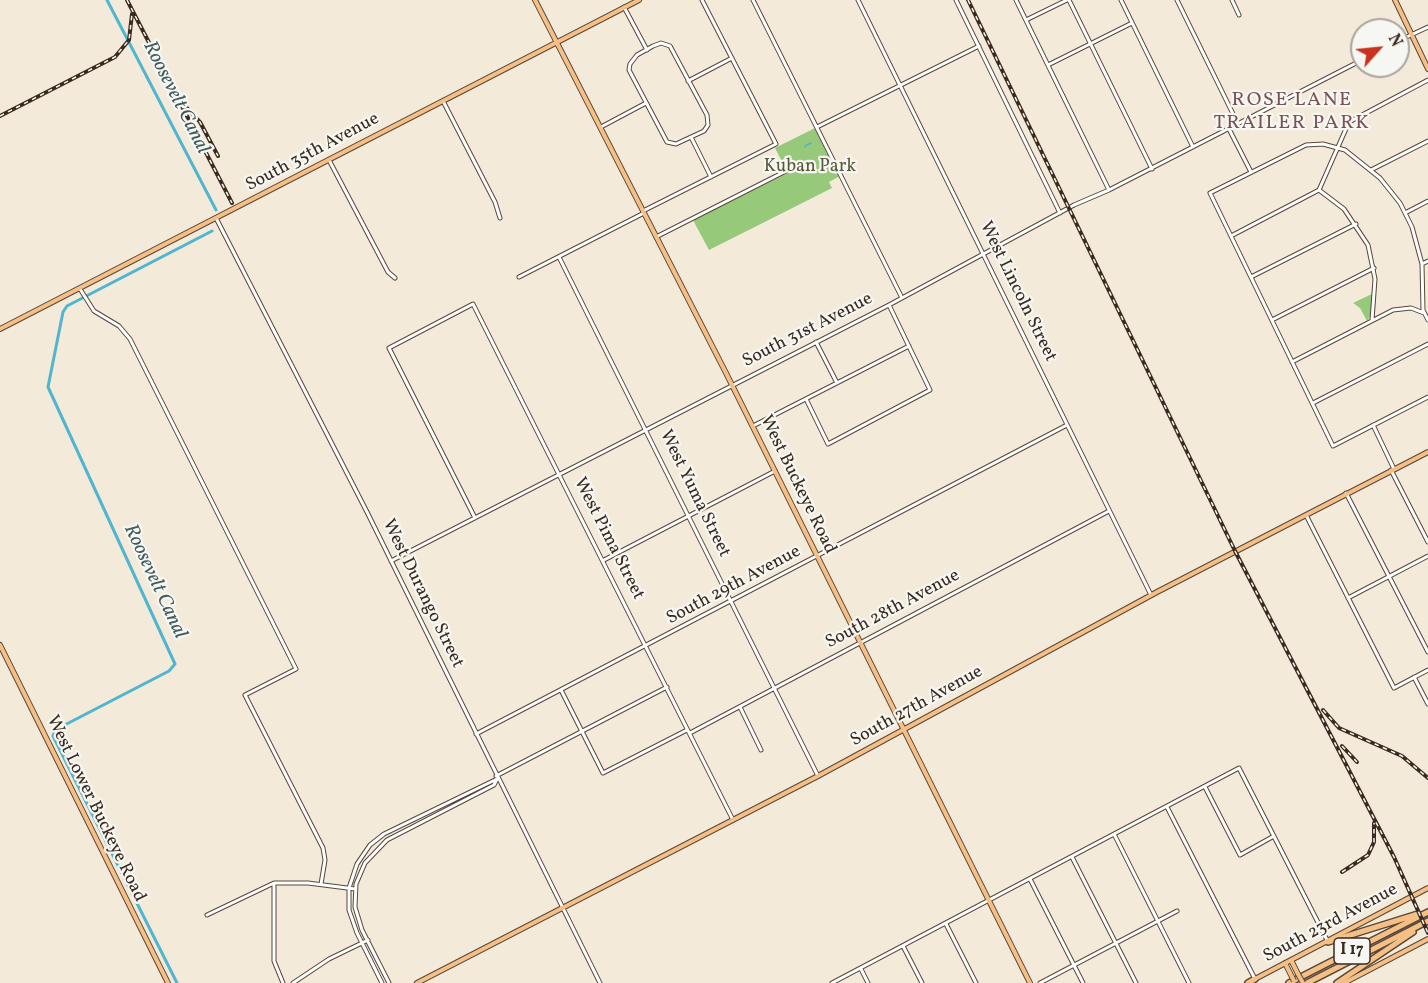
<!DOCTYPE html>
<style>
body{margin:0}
#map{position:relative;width:1428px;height:983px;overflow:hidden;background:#f3eada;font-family:Vollkorn,serif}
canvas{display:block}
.north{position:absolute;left:1350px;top:18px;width:60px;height:60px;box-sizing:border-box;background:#f6f6f2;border:2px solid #aba49d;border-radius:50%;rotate:63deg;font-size:16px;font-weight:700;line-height:24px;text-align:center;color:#3b2a1e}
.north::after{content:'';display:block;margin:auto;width:21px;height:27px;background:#c8321e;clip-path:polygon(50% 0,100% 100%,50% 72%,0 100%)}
</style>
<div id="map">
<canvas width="1428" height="983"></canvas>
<div class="north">N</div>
</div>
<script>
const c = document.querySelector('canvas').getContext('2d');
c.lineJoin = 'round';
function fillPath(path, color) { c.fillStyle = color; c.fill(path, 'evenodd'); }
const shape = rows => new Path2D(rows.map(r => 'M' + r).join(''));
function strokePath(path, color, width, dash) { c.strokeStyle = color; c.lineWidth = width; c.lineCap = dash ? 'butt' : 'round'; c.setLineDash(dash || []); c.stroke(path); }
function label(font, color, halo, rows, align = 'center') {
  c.font = font + ' Vollkorn,serif'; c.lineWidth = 4.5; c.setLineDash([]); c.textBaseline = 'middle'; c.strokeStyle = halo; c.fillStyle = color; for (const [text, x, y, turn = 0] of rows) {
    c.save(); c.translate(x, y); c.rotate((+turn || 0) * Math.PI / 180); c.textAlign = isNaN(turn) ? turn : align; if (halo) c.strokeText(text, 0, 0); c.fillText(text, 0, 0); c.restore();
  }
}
fillPath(shape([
 [815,128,840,176,829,182,832,188,709,250,693,220,788,173,775,148],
 [1374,293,1371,315,1367,321,1360,308,1353,303]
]), '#96c979');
strokePath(shape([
 [807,145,811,143],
 [805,147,806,145]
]), '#50b5ce', 1.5);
strokePath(shape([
 [107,0,216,210],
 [177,983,53,736,55,730,169,671,175,664,48,387,63,312,67,306,212,231]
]), '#50b5ce', 3);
const minor = shape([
 [753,0,901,296],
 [858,0,1151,595],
 [956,0,1060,213],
 [1016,0,1109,190],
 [1069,0,1152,169],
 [1121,0,1193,147],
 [1177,0,1238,124],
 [1232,0,1239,15],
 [624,7,647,50],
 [1026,20,1067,0],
 [1398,41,1428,27],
 [1048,65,1132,23],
 [688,81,732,58],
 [443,101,495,202,500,218],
 [601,127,646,103],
 [817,127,979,46],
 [1229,129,1251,172],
 [691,137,704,131,708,125,707,115,670,46,661,43,653,46,637,55,630,64,629,70,667,142,676,144,691,137,711,177],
 [329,160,388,272,395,278],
 [1371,170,1428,141],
 [1319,190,1349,122,1428,80],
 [1319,190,1344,209,1368,245,1375,279,1372,320],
 [643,211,776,144,702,0],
 [1405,213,1428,201],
 [216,218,368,514,600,983],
 [1231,236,1319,190],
 [656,237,786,171],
 [559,257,818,776],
 [1422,264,1428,261],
 [519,277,644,213],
 [1251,277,1356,224],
 [80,289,94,311,119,326,130,339,296,669,245,695,323,848,325,860,321,884],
 [1272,320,1374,268],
 [1428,320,1423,310,1422,264,1412,227,1400,203,1380,178,1345,150,1323,144,1306,145,1210,193,1333,446,1428,397],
 [816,342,837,383],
 [1292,362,1393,310,1411,308,1424,313],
 [806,399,828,444,930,390,889,305],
 [1313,403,1428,344],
 [1373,425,1394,469],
 [753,426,909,346],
 [1391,470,1428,542],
 [1346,493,1428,652],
 [1306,515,1394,688,1428,670],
 [475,518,389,348,473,304,733,820],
 [604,560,775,471],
 [391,561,889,305,1074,205,1109,190,1362,60],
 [1348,598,1428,556],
 [1414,677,1428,704],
 [561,690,603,773,687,730],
 [740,707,761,750],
 [690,733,1109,511],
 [476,734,1067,425],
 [496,776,667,687],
 [1205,787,1240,855,1274,836],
 [1167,807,1255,979],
 [1114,834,1189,983],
 [1072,857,1136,983],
 [1030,879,1083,983],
 [274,883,274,961,283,983],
 [207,915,274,883,308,883,355,889],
 [946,924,976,983],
 [903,946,922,983],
 [861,969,868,983],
 [293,983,329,959,368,940],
 [382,983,357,933,349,910,349,888,357,864,370,845,384,834,497,779],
 [389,983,362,930,355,907,356,884,365,863,387,840,494,785,497,779],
 [832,983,1239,768,1327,940],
 [1040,983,1177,911]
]);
const major = shape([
 [535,0,726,373,1030,983],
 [1395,0,1428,69],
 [0,329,639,0],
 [0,645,168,983],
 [1291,960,1298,974],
 [1285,963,1292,977],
 [1255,979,1428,888],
 [417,983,818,776,1157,592,1428,452],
 [1344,983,1428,939]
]);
const highway = shape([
 [1328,942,1418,914],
 [1248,983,1255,979],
 [1289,983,1428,912],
 [1307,983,1428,921],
 [1337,983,1413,932]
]);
strokePath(minor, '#57473a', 5);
strokePath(major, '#57473a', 6);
strokePath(highway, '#57473a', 8);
strokePath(minor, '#fff', 3);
strokePath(major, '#f5bf86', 4);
strokePath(highway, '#f5bf86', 5);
const rail = shape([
 [127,0,232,203],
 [968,0,1235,551,1394,857,1428,933],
 [187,108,200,122,218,156],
 [0,116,115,57,129,40,132,14],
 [1323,710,1339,728,1402,756,1428,778],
 [1342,746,1357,762],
 [1342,872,1368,855,1374,842,1374,823]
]);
strokePath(rail, '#3b2a1e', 4);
strokePath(rail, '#f6f6f2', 1.5, [4.5]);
const majorBridge = shape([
 [1298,974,1303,983],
 [1292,977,1294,981]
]);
strokePath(majorBridge, '#57473a', 6, []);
strokePath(majorBridge, '#f5bf86', 4);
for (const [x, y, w] of [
 [1352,951,36]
]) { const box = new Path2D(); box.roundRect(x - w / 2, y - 13, w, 26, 4.5); c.fillStyle = '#f6f6f2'; c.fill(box); strokePath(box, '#3b2a1e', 1.5); }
label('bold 16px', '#3b2a1e', null, [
 ["I 17",1352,951]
]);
label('18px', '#3b2a1e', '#f6f6f2', [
 ["South 35th Avenue",313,153,-28],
 ["West Lincoln Street",1017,292,64],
 ["South 31st Avenue",808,331,-27],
 ["West Buckeye Road",797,485,64],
 ["West Yuma Street",694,494,64],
 ["West Pima Street",608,539,63],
 ["South 29th Avenue",734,586,-28],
 ["West Durango Street",422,594,64],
 ["South 28th Avenue",893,610,-28],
 ["South 27th Avenue",917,707,-29],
 ["West Lower Buckeye Road",95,809,64],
 ["South 23rd Avenue",1331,924,-28]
]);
label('18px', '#565a39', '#f6f6f2', [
 ["Kuban Park",810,168]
]);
label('italic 20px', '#425b5c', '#f6f6f2', [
 ["Roosevelt Canal",175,98,63],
 ["Roosevelt Canal",154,582,65]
]);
c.letterSpacing = '1.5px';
label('20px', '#7a5256', '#f6f6f2', [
 ["ROSE LANE",1292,101],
 ["TRAILER PARK",1292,124]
]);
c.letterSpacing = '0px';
</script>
